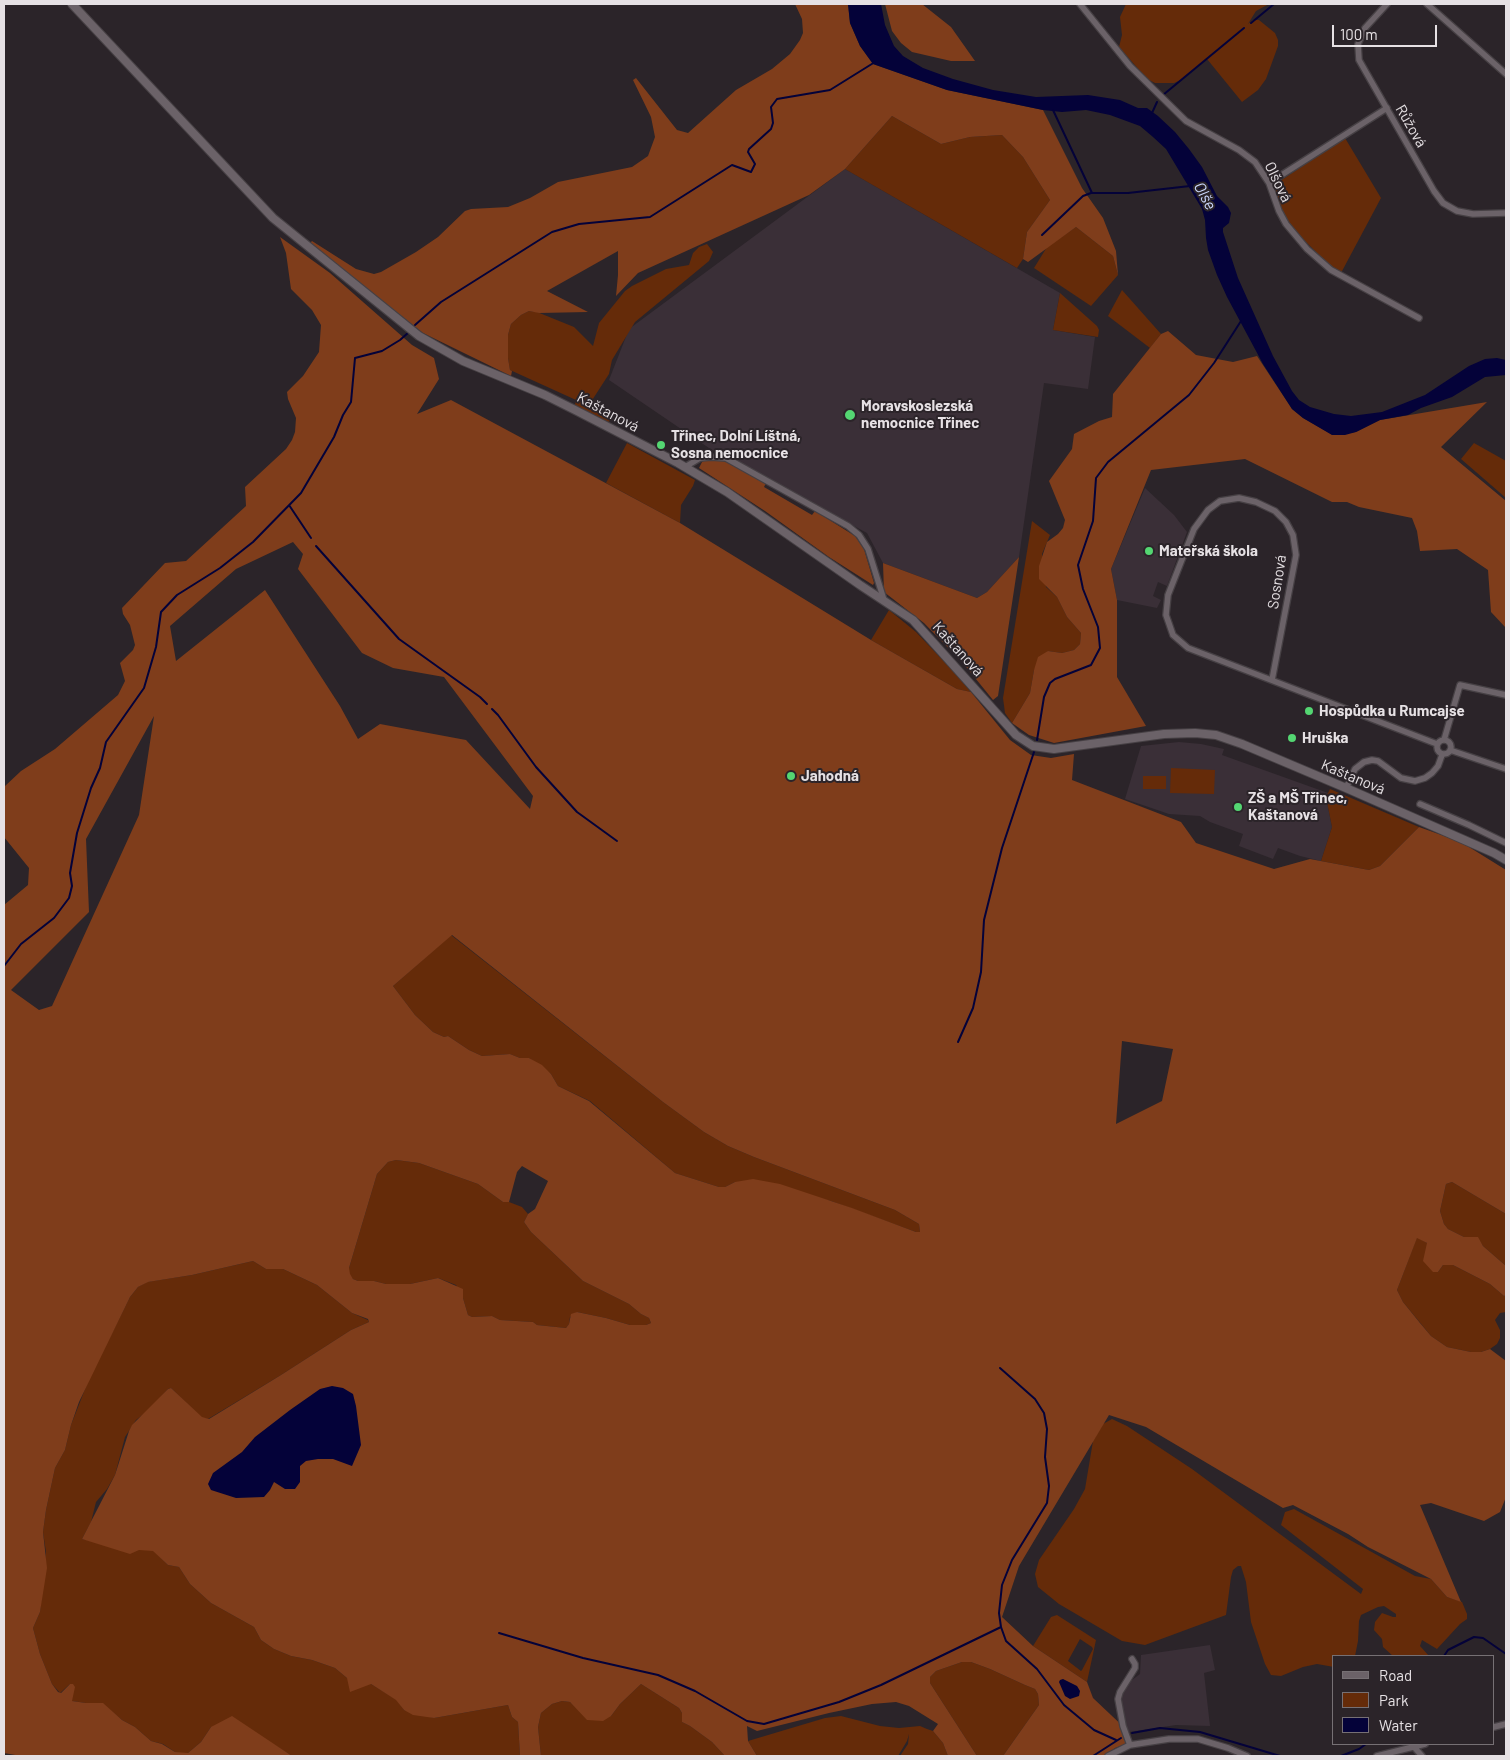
<!DOCTYPE html>
<meta charset="utf-8">
<style>
body{margin:0}
#map{position:relative;width:1510px;height:1760px;overflow:hidden;background:#2b2429;font-family:Barlow,sans-serif}
canvas{display:block}
.frame{position:absolute;inset:0;border:5px solid #e6e1e4;pointer-events:none}
.legend{position:absolute;left:1332px;top:1655px;width:162px;height:90px;box-sizing:border-box;background:#2b2429;border:1px solid #767074;margin:0;padding:6px 9px;list-style:none;font-size:15px;color:#e6e1e4}
.legend li{display:flex;align-items:center;gap:10px;height:25px}
.legend b{width:25px;border:1px solid #767074}
.scale{position:absolute;left:1332px;top:25px;width:105px;height:22px;box-sizing:border-box;border:2px solid #e6e1e4;border-top:0;padding-left:6px;font-size:15px;line-height:18px;white-space:nowrap;color:#e6e1e4;-webkit-text-stroke:4px #2b2429;paint-order:stroke}
</style>
<div id="map">
<canvas width="1510" height="1760"></canvas>
<div class="frame"></div>
<ul class="legend">
<li><b style="height:6px;background:#6b6268"></b>Road</li>
<li><b style="height:14px;background:#652b09"></b>Park</li>
<li><b style="height:14px;background:#040239"></b>Water</li>
</ul>
<div class="scale">100 m</div>
</div>
<script>
const c = document.querySelector('canvas').getContext('2d');
c.lineJoin = 'round';
function fillPath(path, color) { c.fillStyle = color; c.fill(path, 'evenodd'); }
const shape = rows => new Path2D(rows.map(r => 'M' + r).join(''));
function strokePath(path, color, width, dash) { c.strokeStyle = color; c.lineWidth = width; c.lineCap = dash ? 'butt' : 'round'; c.setLineDash(dash || []); c.stroke(path); }
function label(font, color, halo, rows, align = 'center') {
  c.font = font + ' Barlow,sans-serif'; c.lineWidth = 4; c.setLineDash([]); c.textBaseline = 'middle'; c.strokeStyle = halo; c.fillStyle = color; for (const [text, x, y, turn = 0] of rows) {
    c.save(); c.translate(x, y); c.rotate((+turn || 0) * Math.PI / 180); c.textAlign = isNaN(turn) ? turn : align; if (halo) c.strokeText(text, 0, 0); c.fillText(text, 0, 0); c.restore();
  }
}
fillPath(shape([
 [845,169,1060,293,1053,330,1095,337,1088,389,1044,383,1019,557,987,592,977,598,883,563,867,533,709,448,609,380,629,329],
 [1145,488,1174,515,1187,532,1167,586,1158,582,1153,596,1161,600,1157,608,1117,600,1111,569],
 [1179,742,1201,744,1224,749,1222,755,1328,793,1326,797,1332,827,1321,861,1300,856,1278,848,1273,859,1239,846,1243,834,1210,822,1200,816,1169,814,1125,799,1141,746],
 [1210,1645,1215,1670,1204,1673,1210,1726,1176,1725,1129,1732,1123,1718,1119,1702,1124,1686,1140,1674,1141,1655]
]), '#3a2f37');
fillPath(shape([
 [1126,4,1269,4,1256,11,1248,24,1253,20,1259,20,1275,33,1278,40,1278,46,1266,79,1258,90,1242,102,1207,59,1183,79,1174,83,1155,83,1147,79,1119,47,1122,35,1120,17],
 [892,116,941,144,970,137,1002,135,1023,157,1050,200,1027,232,1023,259,1017,268,845,169],
 [1345,138,1381,198,1341,273,1330,266,1288,224,1281,212,1274,190,1280,181],
 [1076,227,1113,256,1118,275,1091,306,1034,268,1047,247],
 [707,244,713,252,709,261,635,322,612,360,609,374,589,405,614,419,608,422,575,405,576,400,510,370,508,358,508,335,511,324,521,315,529,311,537,312,574,327,593,346,599,323,625,291,632,286,666,269,689,265,693,253,699,247],
 [1122,290,1161,334,1150,348,1108,316],
 [1060,293,1097,326,1099,330,1098,337,1053,330],
 [627,443,695,480,693,486,681,505,680,523,606,483],
 [1474,443,1506,461,1506,498,1461,459],
 [1032,521,1050,535,1042,554,1046,587,1057,597,1067,617,1081,633,1080,644,1074,650,1062,653,1048,651,1034,670,1030,693,1012,723,1005,713,1003,698],
 [889,610,916,632,954,672,971,692,957,689,871,640],
 [1171,768,1215,770,1214,794,1170,793],
 [1143,776,1166,776,1166,789,1143,789],
 [1330,789,1419,827,1380,866,1369,870,1321,861,1332,827,1326,797],
 [451,935,663,1102,704,1132,728,1146,754,1157,895,1210,919,1224,920,1232,916,1232,831,1201,735,1182,725,1187,719,1187,675,1173,590,1101,558,1086,551,1074,529,1058,520,1058,510,1054,482,1056,469,1050,448,1036,444,1037,433,1032,415,1015,393,986],
 [396,1160,419,1163,478,1184,503,1202,509,1202,522,1207,528,1214,524,1222,531,1232,583,1281,629,1304,641,1314,649,1318,651,1323,646,1325,630,1325,606,1318,577,1312,570,1317,569,1324,566,1328,537,1325,533,1322,500,1320,492,1316,472,1317,468,1315,463,1298,456,1285,438,1278,410,1284,386,1284,374,1281,358,1281,353,1279,349,1274,349,1268,377,1174,388,1162],
 [1452,1182,1506,1214,1506,1266,1483,1246,1477,1237,1464,1237,1448,1229,1444,1224,1440,1211,1446,1184],
 [1417,1237,1427,1243,1438,1272,1443,1265,1453,1265,1490,1284,1504,1296,1506,1295,1506,1312,1500,1313,1495,1320,1500,1330,1500,1338,1497,1344,1490,1349,1481,1352,1471,1352,1447,1347,1431,1336,1403,1302,1397,1290],
 [253,1261,266,1269,283,1269,317,1285,352,1313,368,1320,369,1322,351,1330,281,1375,208,1419,202,1418,171,1388,168,1389,149,1410,136,1420,125,1437,115,1475,107,1489,96,1502,91,1522,82,1539,139,1550,153,1550,168,1565,179,1567,190,1584,211,1603,254,1627,261,1640,274,1649,291,1656,312,1660,335,1668,347,1678,371,1684,397,1700,404,1710,434,1718,508,1705,512,1717,518,1722,520,1756,292,1756,276,1746,211,1727,201,1742,188,1753,182,1754,175,1752,163,1744,151,1741,135,1727,122,1720,103,1704,86,1703,72,1701,70,1684,60,1693,52,1684,40,1654,33,1628,40,1612,46,1552,43,1532,46,1510,55,1468,65,1450,71,1425,89,1379,130,1297,138,1287,147,1282,192,1275],
 [1112,1419,1127,1426,1192,1469,1361,1594,1363,1589,1281,1525,1285,1512,1294,1509,1415,1576,1431,1579,1447,1597,1462,1602,1467,1614,1467,1619,1460,1624,1437,1649,1422,1640,1420,1646,1429,1656,1393,1656,1383,1647,1382,1639,1374,1630,1375,1622,1382,1613,1393,1617,1396,1617,1396,1614,1384,1606,1378,1607,1361,1615,1359,1621,1358,1641,1355,1656,1334,1656,1334,1667,1317,1664,1303,1667,1281,1676,1271,1675,1265,1664,1251,1622,1246,1582,1241,1566,1238,1566,1233,1570,1231,1577,1226,1615,1145,1645,1122,1641,1059,1604,1038,1587,1035,1574,1039,1560,1074,1509,1085,1489,1093,1441,1103,1424],
 [1057,1615,1096,1640,1087,1682,1033,1646,1051,1617],
 [1080,1639,1092,1647,1093,1649,1082,1670,1081,1671,1068,1661],
 [962,1662,971,1662,990,1669,1025,1685,1035,1689,1038,1694,1039,1705,1003,1756,977,1756,930,1683,930,1677,936,1671],
 [641,1684,679,1708,682,1713,682,1722,690,1726,712,1742,725,1756,541,1756,538,1727,541,1713,552,1704,562,1701,570,1702,585,1716,611,1716,620,1704],
 [841,1716,880,1726,899,1728,920,1726,927,1729,933,1731,943,1743,948,1756,900,1756,908,1744,909,1734,907,1741,898,1756,757,1756,748,1741,825,1718]
]), '#652b09');
fillPath(shape([
 [795,4,848,4,850,23,860,46,873,64,947,90,1043,110,1082,188,1103,218,1116,251,1118,275,1113,256,1076,227,1028,262,1023,259,1027,232,1050,200,1023,157,1002,135,970,137,941,144,892,116,845,169,809,195,638,273,616,296,618,275,618,251,547,291,588,312,539,313,529,311,521,315,511,324,508,335,508,358,510,370,512,371,511,376,423,333,309,244,312,241,356,269,374,274,381,272,416,252,438,237,465,211,471,209,508,207,530,198,558,182,632,167,648,156,655,137,651,117,633,80,636,78,677,130,688,133,736,90,772,69,790,54,800,40,803,33,802,19],
 [885,4,922,4,951,27,975,61,951,61,912,52,901,43,892,31],
 [280,237,330,273,412,345,434,358,439,379,417,414,451,400,680,523,871,640,957,689,971,692,1010,740,1031,755,1051,758,1074,754,1072,780,1181,822,1196,843,1274,869,1310,859,1369,870,1380,866,1419,827,1461,842,1506,870,1506,1214,1452,1182,1446,1184,1440,1211,1444,1224,1448,1229,1464,1237,1478,1237,1483,1246,1506,1266,1506,1295,1504,1296,1490,1284,1453,1265,1443,1265,1438,1272,1433,1272,1423,1261,1427,1243,1417,1238,1397,1290,1403,1302,1420,1323,1431,1336,1447,1347,1471,1352,1481,1352,1490,1349,1506,1361,1506,1497,1500,1512,1484,1521,1431,1503,1420,1505,1461,1602,1447,1597,1431,1579,1368,1547,1348,1534,1293,1505,1283,1508,1146,1427,1109,1415,1019,1566,1002,1617,1033,1646,1087,1682,1093,1698,1129,1732,1126,1744,1115,1748,1104,1756,1003,1756,1039,1705,1038,1694,1035,1689,1025,1685,990,1669,971,1662,962,1662,936,1671,930,1677,930,1683,977,1756,948,1756,943,1743,933,1731,938,1724,909,1706,896,1702,872,1704,829,1713,757,1731,747,1726,748,1741,757,1756,725,1756,712,1742,690,1726,682,1722,682,1713,679,1708,641,1684,620,1704,611,1716,603,1721,587,1720,570,1702,562,1701,552,1704,541,1713,538,1727,541,1756,520,1756,518,1722,512,1717,508,1705,434,1718,413,1715,404,1710,396,1700,371,1684,350,1692,347,1678,335,1668,312,1660,291,1656,274,1649,261,1640,254,1627,211,1603,190,1584,179,1567,168,1565,153,1551,139,1550,130,1554,82,1539,115,1475,129,1431,132,1425,168,1389,171,1388,202,1417,209,1419,281,1375,351,1330,369,1322,368,1319,352,1313,317,1285,283,1269,266,1269,253,1261,192,1275,148,1282,138,1287,130,1297,79,1402,71,1425,65,1450,55,1468,46,1510,43,1532,47,1568,40,1612,33,1628,40,1654,52,1684,58,1692,61,1693,70,1684,73,1684,75,1687,72,1701,86,1703,103,1703,122,1720,135,1727,151,1741,162,1744,175,1752,188,1753,201,1742,211,1727,232,1716,292,1756,21,1756,4,1753,4,905,28,885,29,868,4,837,4,787,21,771,55,749,118,695,125,681,120,663,133,650,135,645,130,625,123,614,122,608,165,563,186,561,246,506,245,487,286,449,292,440,295,432,296,418,288,399,287,392,303,376,319,352,321,325,312,310,291,289,286,253],
 [293,542,303,554,298,569,362,653,393,668,444,677,533,796,530,809,466,740,380,724,358,739,340,706,265,590,176,661,170,626,236,569],
 [154,716,139,815,52,1006,39,1010,11,990,89,912,86,839],
 [452,935,663,1102,704,1132,728,1146,754,1157,895,1210,919,1224,920,1232,916,1232,852,1208,780,1184,753,1179,735,1182,725,1187,719,1187,675,1173,589,1101,558,1086,551,1074,542,1065,529,1058,520,1058,510,1054,482,1056,469,1050,448,1036,444,1037,433,1032,415,1015,393,986],
 [1122,1041,1173,1049,1162,1101,1116,1124],
 [396,1160,419,1163,478,1184,503,1202,509,1202,517,1172,522,1166,548,1181,535,1209,528,1214,524,1222,531,1232,583,1281,629,1304,641,1314,649,1318,651,1323,646,1325,630,1325,606,1318,577,1312,571,1314,569,1324,566,1328,537,1325,533,1322,500,1320,492,1316,472,1317,468,1315,463,1298,463,1289,438,1278,410,1284,386,1284,374,1281,358,1281,353,1279,350,1274,349,1268,377,1174,388,1162],
 [1168,331,1196,355,1233,362,1257,356,1292,409,1303,418,1333,435,1356,432,1380,420,1487,402,1441,447,1506,501,1506,628,1491,612,1488,570,1457,549,1420,551,1417,531,1412,518,1359,507,1347,502,1332,502,1245,459,1151,470,1111,569,1117,600,1117,677,1146,726,1054,743,1029,735,1012,723,1030,693,1034,670,1038,657,1048,651,1062,653,1074,650,1080,644,1081,633,1067,617,1057,597,1039,579,1039,566,1047,542,1058,534,1063,528,1065,520,1049,481,1072,449,1074,434,1099,421,1112,417,1113,394,1161,334],
 [705,460,722,460,729,463,766,483,764,487,812,515,815,511,855,536,864,549,874,583,873,585,829,557,765,511,699,468,702,462],
 [1019,557,998,696,993,700,963,663,924,623,884,592,883,563,977,598,987,592]
]), '#7f3d1b');
fillPath(shape([
 [848,4,881,4,885,25,894,46,903,56,923,68,953,79,993,90,1036,97,1088,95,1120,100,1138,108,1147,108,1158,116,1175,132,1189,149,1202,167,1217,196,1228,207,1231,213,1229,223,1223,228,1223,232,1238,278,1273,356,1292,391,1299,400,1310,407,1334,414,1351,416,1382,412,1425,395,1469,366,1485,359,1497,358,1506,360,1506,375,1485,377,1452,397,1421,408,1408,415,1380,420,1356,432,1345,435,1332,435,1303,418,1292,409,1263,364,1227,297,1217,275,1208,250,1206,238,1205,220,1202,209,1166,149,1153,137,1140,126,1110,115,1086,110,1062,112,1043,110,947,90,873,64,860,46,850,23],
 [332,1386,343,1388,353,1394,356,1406,361,1445,352,1466,333,1459,318,1459,306,1461,300,1466,300,1482,295,1489,285,1489,274,1482,270,1490,264,1497,236,1498,211,1490,208,1484,213,1473,242,1452,255,1437,290,1410,320,1389],
 [1063,1679,1077,1686,1080,1691,1079,1696,1070,1699,1065,1696,1059,1682,1060,1680]
]), '#040239');
strokePath(shape([
 [1251,23,1274,4],
 [1163,95,1244,28],
 [1053,110,1092,193,1128,193,1190,186],
 [1152,113,1157,102],
 [1042,235,1083,196,1091,193],
 [415,325,441,302,552,232,579,224,650,217,732,165,751,172,755,164,748,152,749,149,771,129,773,123,771,107,777,99,830,90,875,62],
 [289,505,311,538],
 [316,546,399,639,480,697,487,704],
 [492,709,498,715,536,767,577,812,617,841],
 [1037,740,1044,697,1050,683,1055,679,1091,665,1100,648,1098,627,1083,589,1078,565,1093,521,1096,478,1108,462,1189,395,1214,363,1241,321],
 [4,966,21,944,54,918,69,898,72,886,70,873,77,833,91,788,100,768,106,742,144,688,156,647,161,612,177,595,220,568,253,542,301,493,334,437,343,415,351,402,355,358,382,351,400,340,409,332],
 [958,1042,973,1008,981,972,984,920,1002,848,1035,749],
 [1000,1368,1035,1399,1044,1413,1047,1429,1045,1457,1049,1486,1047,1503,1012,1560,1002,1585,999,1613,1001,1627],
 [499,1633,583,1658,658,1675,695,1691,747,1721,764,1724,839,1702,881,1685,1001,1627,1006,1641,1037,1669,1064,1705,1094,1730,1116,1740],
 [1444,1656,1448,1650,1474,1637,1483,1638,1506,1654],
 [1132,1733,1160,1728,1200,1732,1280,1756],
 [1093,1756,1121,1738],
 [1341,1756,1359,1749,1366,1744]
]), '#040239', 2);
const minor = shape([
 [1080,4,1130,66,1186,121,1239,150,1255,162,1269,183,1279,211,1286,224,1307,249,1331,270,1419,318],
 [1387,4,1365,28,1358,44,1359,60,1434,191,1443,203,1457,211,1473,214,1506,213],
 [1427,4,1506,74],
 [1269,183,1387,108],
 [685,467,700,458,711,457,726,458,848,526,859,535,868,549,884,600],
 [1272,680,1296,555,1293,535,1286,522,1275,511,1256,502,1239,498,1220,501,1208,510,1194,529,1168,595,1166,615,1173,635,1188,648,1437,744],
 '1437 747a7 7 0 1 1 14 0a7 7 0 1 1-14 0Z',
 [1444,740,1460,685,1506,695],
 [1450,750,1506,769],
 [1346,788,1355,769,1364,762,1372,760,1378,761,1401,778,1415,781,1425,778,1432,773,1438,766,1442,755],
 [1420,804,1469,825,1506,843],
 [1494,1727,1506,1724],
 [1130,1745,1123,1726,1118,1699,1120,1692,1135,1668,1135,1664,1132,1659],
 [1414,1747,1422,1756],
 [1108,1756,1130,1745,1169,1739,1198,1739,1228,1748,1247,1756],
 [1377,1756,1425,1744]
]);
const tertiary = shape([
 [72,4,273,218,419,336,463,361,545,395,575,410,678,463,727,492,860,585,913,620,1016,735,1033,746,1054,749,1164,734,1195,733,1216,735,1242,744,1346,788,1494,853,1506,860]
]);
strokePath(minor, '#464044', 8);
strokePath(tertiary, '#464044', 10);
strokePath(minor, '#6b6268', 5.5);
strokePath(tertiary, '#6b6268', 8);
for (const [x, y, r, color] of [
 [850,415,6,"#54d672"],
 [661,445,5,"#54d672"],
 [1149,551,5,"#54d672"],
 [1309,711,5,"#54d672"],
 [1292,738,5,"#54d672"],
 [791,776,5,"#54d672"],
 [1238,807,5,"#54d672"]
]) { const dot = new Path2D(); dot.arc(x, y, r, 0, 2 * Math.PI); c.fillStyle = color; c.fill(dot); strokePath(dot, '#2b2429', 2); }
label('15px', '#e6e1e4', '#2b2429', [
 ["Růžová",1411,126,60],
 ["Olšová",1278,182,64],
 ["Kaštanová",608,412,28],
 ["Sosnová",1277,582,-81],
 ["Kaštanová",958,649,48],
 ["Kaštanová",1353,777,23]
]);
label('bold 15px', '#e6e1e4', '#2b2429', [
 ["Moravskoslezská",861,406],
 ["nemocnice Třinec",861,423],
 ["Třinec, Dolní Líštná,",671,436],
 ["Sosna nemocnice",671,453],
 ["Mateřská škola",1159,551],
 ["Hospůdka u Rumcajse",1319,711],
 ["Hruška",1302,738],
 ["Jahodná",801,776],
 ["ZŠ a MŠ Třinec,",1248,798],
 ["Kaštanová",1248,815]
], 'left');
label('italic 16px', '#ccd9fe', '#2b2429', [
 ["Olše",1205,196,61]
]);
</script>
